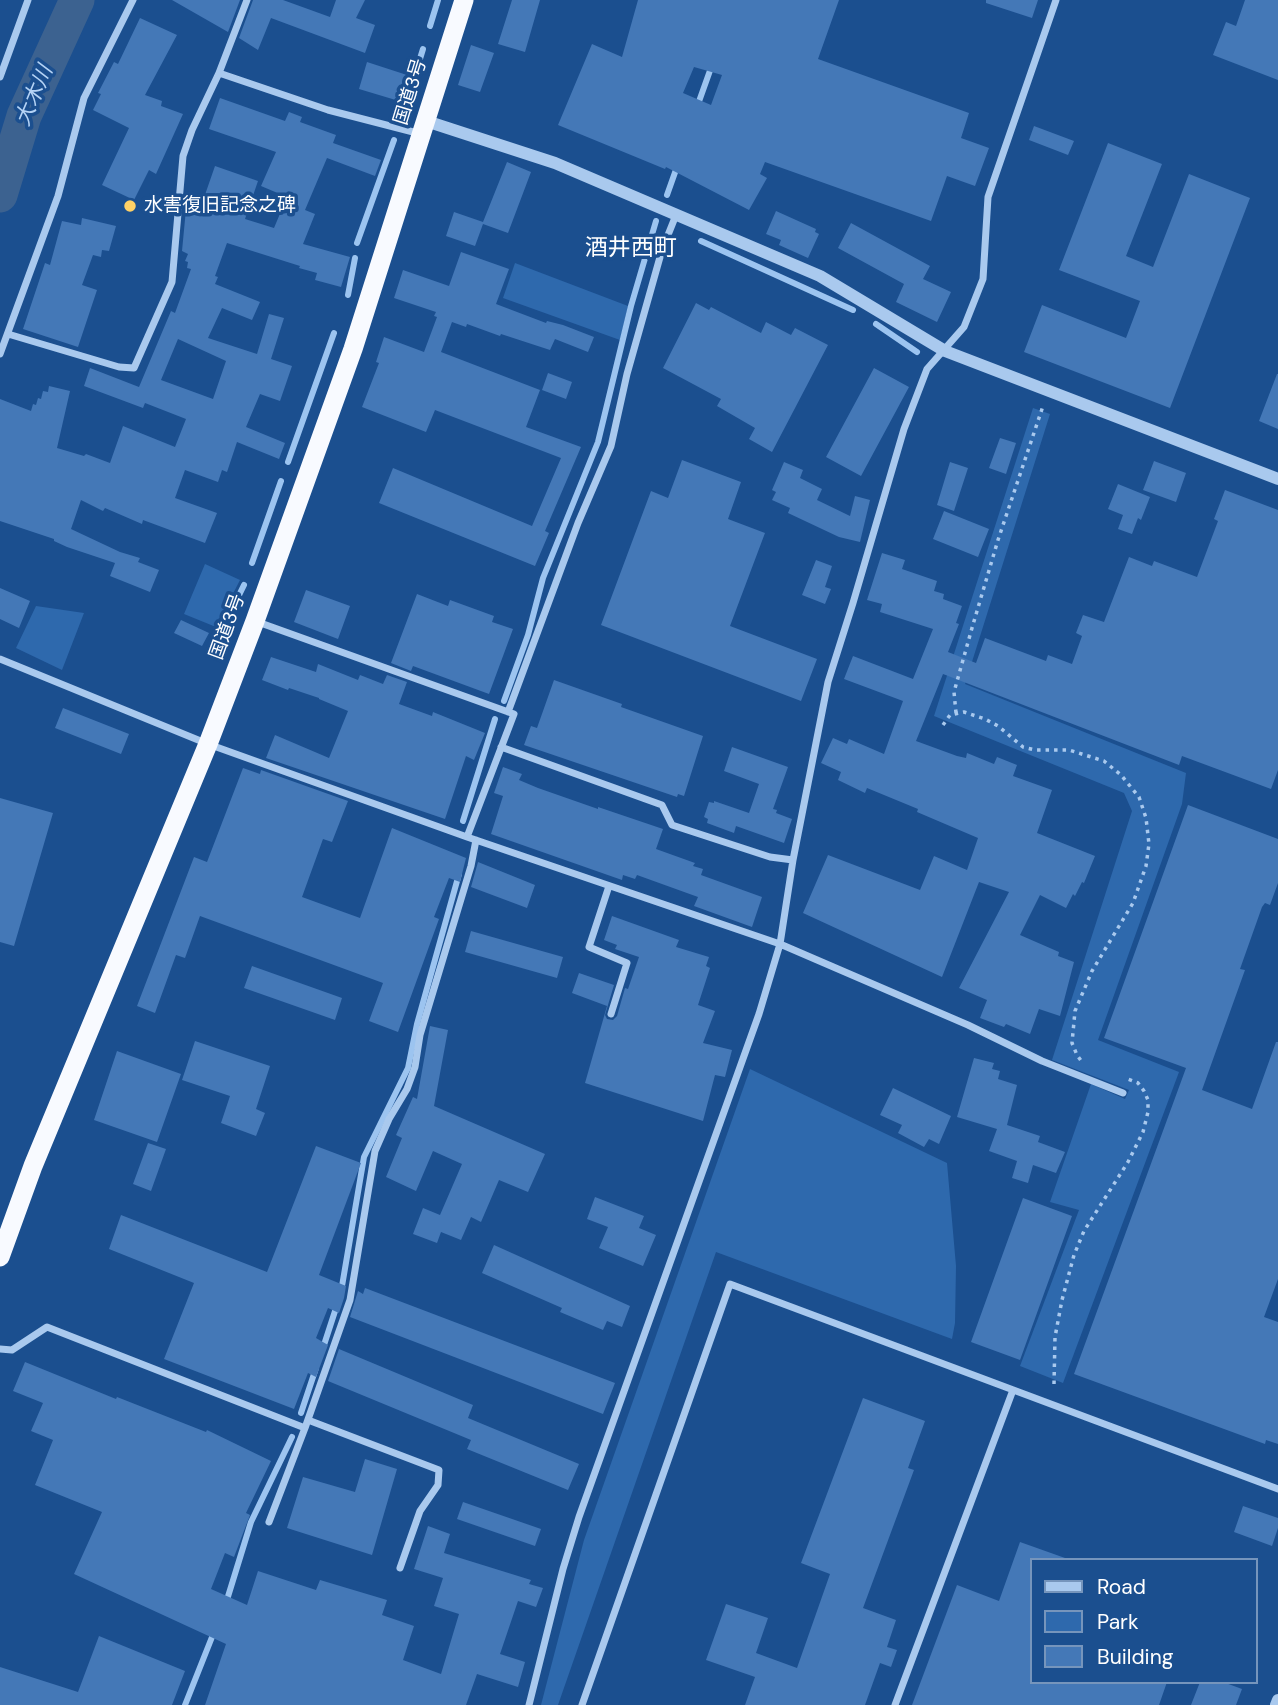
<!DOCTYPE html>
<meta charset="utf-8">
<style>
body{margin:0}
#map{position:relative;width:1278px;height:1705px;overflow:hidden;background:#1b4f8f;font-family:"DM Sans",sans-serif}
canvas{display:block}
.legend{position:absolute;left:1030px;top:1558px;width:228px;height:126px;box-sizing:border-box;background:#1b4f8f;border:2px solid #7695bc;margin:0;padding:9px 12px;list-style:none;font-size:21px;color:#fff}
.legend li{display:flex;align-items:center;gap:14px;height:35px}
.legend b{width:35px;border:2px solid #7695bc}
</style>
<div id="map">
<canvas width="1278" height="1705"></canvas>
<ul class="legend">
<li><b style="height:9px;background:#a9c9ee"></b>Road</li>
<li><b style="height:19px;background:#2e69ad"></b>Park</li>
<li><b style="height:19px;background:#4478b7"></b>Building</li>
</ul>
</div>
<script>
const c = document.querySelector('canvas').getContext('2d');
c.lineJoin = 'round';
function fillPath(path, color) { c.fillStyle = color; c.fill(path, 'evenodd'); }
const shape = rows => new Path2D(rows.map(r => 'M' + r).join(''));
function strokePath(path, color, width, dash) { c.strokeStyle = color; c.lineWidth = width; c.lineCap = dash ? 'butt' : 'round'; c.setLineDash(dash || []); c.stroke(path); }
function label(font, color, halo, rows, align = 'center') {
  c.font = font + ' "DM Sans","Noto Sans JP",sans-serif'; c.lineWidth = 7; c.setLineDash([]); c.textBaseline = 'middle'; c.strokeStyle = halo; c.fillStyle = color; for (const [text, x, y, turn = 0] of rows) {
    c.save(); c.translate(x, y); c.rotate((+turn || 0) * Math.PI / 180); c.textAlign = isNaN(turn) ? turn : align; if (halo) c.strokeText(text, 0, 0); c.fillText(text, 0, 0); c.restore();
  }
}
fillPath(shape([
 [515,263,628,306,620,340,503,298],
 [1033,408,1050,414,965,684,1186,773,1182,804,1098,1040,1179,1072,1063,1383,1020,1366,1079,1210,1050,1202,1091,1084,1125,1099,1129,1090,1052,1060,1132,811,1124,793,934,716],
 [205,564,240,580,216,627,184,614],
 [36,606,84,613,62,670,16,648],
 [750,1069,947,1163,956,1266,955,1323,952,1339,716,1252,558,1705,541,1705,584,1540]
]), '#2e69ad');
strokePath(shape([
 [430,26,438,0],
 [697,107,712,65],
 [403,114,423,49],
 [667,195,678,164],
 [701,241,853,310],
 [357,243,394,140],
 [348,295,355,258],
 [876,324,917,352],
 [288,462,334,333],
 [252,563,281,481],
 [221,632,244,585],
 [504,701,528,635,543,578,598,442,631,306,656,221],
 [463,821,495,719],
 [341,1292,364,1157,408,1068,417,1024,459,874],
 [323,1348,337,1305],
 [301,1413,316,1368],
 [226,1603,251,1522,292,1437],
 [185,1705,214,1632]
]), '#9cc4f0', 6);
strokePath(shape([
 [0,195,24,116,77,0]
]), '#3c6290', 35);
fillPath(shape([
 [172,0,240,0,228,32],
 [253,0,283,0,330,17,336,0,365,0,356,18,375,25,365,53,271,18,258,50,239,38],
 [512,0,540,0,525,52,498,44],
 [638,0,839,0,818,59,969,113,961,138,989,148,975,186,947,176,931,221,765,162,760,174,767,178,749,210,666,167,665,169,558,125,592,44,622,57],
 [694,67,722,75,711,105,683,93],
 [986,0,1038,0,1032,18,986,3],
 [1245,0,1278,0,1278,80,1213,55,1226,22,1236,26],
 [140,18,177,35,145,95,162,101,161,106,183,114,156,174,149,170,134,200,102,185,129,128,93,110,101,94,98,93,114,62,118,64],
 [471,45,494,53,480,92,458,85],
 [367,62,407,75,399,101,359,89],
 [220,98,285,121,289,112,302,117,300,122,336,135,333,143,381,160,375,176,327,158,305,210,315,214,303,244,350,257,341,287,315,280,317,273,299,268,300,266,227,243,215,276,218,277,215,284,260,302,252,320,222,308,208,338,257,354,269,314,284,318,271,359,292,366,280,401,260,394,246,427,285,443,279,459,237,442,227,472,222,470,218,482,185,470,175,498,217,513,205,543,143,520,142,524,105,508,103,511,81,500,71,529,120,552,140,558,138,562,159,570,150,592,110,576,115,563,67,547,54,541,54,539,0,521,0,399,31,411,33,404,36,405,38,398,41,399,43,391,48,392,49,386,70,391,57,448,84,456,86,454,110,463,123,426,175,447,186,419,145,403,143,408,84,386,90,368,139,387,171,311,175,313,191,269,187,268,188,262,185,261,188,254,182,251,186,209,199,212,215,166,258,181,245,219,274,228,287,197,261,186,276,152,209,129],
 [178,339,226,361,213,399,161,380],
 [1034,126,1074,141,1068,155,1029,140],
 [1108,143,1162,164,1126,256,1153,267,1189,174,1250,198,1170,408,1024,352,1042,305,1126,338,1140,301,1059,270],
 [507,162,531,172,508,233,483,224,475,246,446,236,454,212,483,222],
 [776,211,816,229,815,232,819,234,808,258,779,245,781,240,766,234],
 [82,218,116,226,109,251,102,250,101,257,93,255,82,285,97,290,78,347,23,329,45,263,50,265,62,221,81,225],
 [851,223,930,266,923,279,951,292,937,322,896,302,904,284,838,248],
 [461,252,509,269,496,304,546,323,547,321,563,325,594,337,588,352,555,339,550,350,501,334,500,336,467,324,466,327,452,322,441,352,540,390,526,427,581,447,545,531,549,533,535,566,379,503,393,468,532,526,561,458,435,410,426,432,362,407,379,363,376,362,384,337,424,352,437,317,434,316,436,312,394,298,403,270,449,286],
 [696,303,709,310,711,307,761,333,766,322,791,335,795,328,828,345,772,452,749,439,755,428,717,406,721,399,663,368],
 [874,368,909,387,861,476,826,457],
 [548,373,572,382,566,399,542,390],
 [1277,374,1278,374,1278,429,1259,421],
 [1000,438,1016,443,1006,474,989,468],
 [682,460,741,482,728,519,765,533,730,626,817,659,801,701,601,625,651,491,668,498],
 [1154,461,1186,473,1176,502,1143,490],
 [784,462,803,470,800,478,822,489,817,500,850,516,855,496,870,500,860,542,839,537,788,513,790,508,772,500,776,492,772,490],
 [950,462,968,468,954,511,937,505],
 [1118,484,1150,497,1141,520,1138,518,1132,534,1118,529,1123,515,1108,509],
 [1225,490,1278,510,1278,770,1271,789,1182,756,1179,765,943,674,916,741,957,756,966,758,967,753,994,764,997,757,1017,765,1013,776,1052,790,1037,833,1095,856,1084,883,1082,882,1075,896,1073,894,1066,908,1040,895,1020,935,1059,952,1058,956,1074,962,1060,1016,1039,1009,1030,1034,1006,1024,1004,1027,980,1018,987,1000,959,988,1009,892,979,882,942,977,803,913,828,855,920,890,934,856,967,870,978,838,917,812,918,809,867,788,865,793,838,780,841,772,821,763,833,738,847,744,849,739,884,754,903,701,844,679,853,656,913,679,933,629,880,612,882,604,867,600,882,553,905,560,902,569,937,581,934,591,944,594,943,599,962,606,956,623,959,624,948,652,976,663,985,638,1046,661,1048,655,1072,664,1082,636,1076,633,1083,615,1104,622,1129,557,1152,566,1154,561,1197,577,1218,521,1214,519],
 [944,511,989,529,978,557,933,539],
 [816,560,832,566,825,587,831,589,825,604,802,595],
 [0,588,30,601,19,628,0,619],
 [306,590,350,606,338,639,294,622],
 [417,594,448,606,450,600,494,616,492,622,513,629,489,694,413,666,411,671,391,663],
 [181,620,209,633,202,646,174,633],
 [271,657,316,672,318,664,358,680,360,675,383,684,387,675,407,682,399,704,432,716,433,712,485,733,474,760,466,756,445,819,266,758,275,735,329,758,348,711,319,699,319,698,289,688,288,690,262,680],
 [554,680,622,704,621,707,703,736,684,796,678,794,677,797,524,745,531,726,537,728],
 [63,708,129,734,121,754,55,728],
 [732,747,788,767,773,809,777,810,776,813,792,819,784,843,736,826,734,833,707,823,708,819,704,817,709,802,714,803,714,801,749,813,759,784,724,771],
 [503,767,522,774,519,780,538,788,598,809,598,807,663,829,656,849,695,863,693,866,703,869,701,875,762,897,752,927,694,906,698,897,637,875,635,879,623,875,622,880,491,834,503,796,494,793],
 [243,768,260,774,261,770,348,801,332,842,323,839,302,897,360,918,392,828,466,858,460,882,449,878,434,917,439,919,398,1032,369,1021,383,983,200,916,185,958,176,955,155,1013,137,1006,194,857,207,862],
 [0,798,53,813,14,946,0,942],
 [1188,805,1278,839,1278,883,1270,905,1265,903,1262,907,1240,969,1245,970,1202,1090,1252,1109,1276,1042,1278,1042,1278,1279,1264,1317,1278,1322,1278,1444,1266,1440,1265,1444,1074,1374,1186,1068,1104,1038],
 [478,862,535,885,527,908,471,887],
 [612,916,679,940,676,947,709,957,706,966,710,968,698,1005,715,1011,703,1043,732,1050,725,1077,715,1075,703,1121,585,1083,607,1006,572,993,579,973,614,985,605,1015,607,1019,613,1020,617,1016,625,988,628,989,639,957,615,949,617,945,604,940],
 [471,931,563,957,557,978,465,952],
 [252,966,342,998,335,1020,244,988],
 [430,1026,448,1030,434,1106,545,1154,528,1192,499,1180,481,1222,471,1217,461,1240,441,1232,437,1243,413,1234,423,1208,440,1215,462,1164,433,1151,416,1191,386,1177,402,1138,396,1135,413,1097,417,1099],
 [195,1041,270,1066,256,1109,265,1113,256,1136,221,1123,230,1096,182,1080],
 [117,1051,181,1074,157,1142,94,1120],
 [974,1058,994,1063,992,1069,1000,1071,998,1079,1017,1085,1007,1125,1040,1136,1038,1142,1065,1152,1056,1173,1033,1165,1028,1183,1012,1178,1017,1161,989,1151,997,1129,957,1117],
 [893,1088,951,1116,939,1144,929,1139,924,1147,898,1133,902,1125,880,1115],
 [148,1143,166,1149,151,1191,133,1184],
 [316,1146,361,1163,319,1275,346,1286,344,1298,339,1313,328,1308,316,1338,328,1345,316,1377,308,1373,294,1409,164,1359,194,1283,109,1249,121,1215,267,1272],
 [595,1197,644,1216,639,1228,656,1235,643,1266,599,1248,608,1227,587,1219],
 [1023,1198,1072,1216,1020,1360,971,1342],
 [494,1245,630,1306,622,1327,607,1321,603,1330,560,1312,562,1308,482,1273],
 [365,1288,615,1383,603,1414,350,1317,358,1291,363,1294],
 [339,1349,473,1405,468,1418,579,1464,568,1490,467,1449,471,1440,328,1381],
 [25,1362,116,1399,117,1397,206,1432,207,1430,271,1461,246,1513,250,1515,234,1557,225,1553,211,1589,247,1605,258,1571,316,1590,320,1580,387,1600,382,1615,414,1626,403,1660,441,1674,459,1614,434,1606,443,1578,414,1569,428,1526,450,1534,444,1553,531,1580,529,1584,543,1588,536,1607,518,1601,500,1654,525,1662,518,1687,477,1674,466,1705,205,1705,226,1644,74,1574,102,1512,35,1485,53,1440,31,1431,43,1403,13,1391],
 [863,1398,925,1421,908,1468,914,1470,863,1608,896,1620,887,1647,897,1650,891,1667,880,1663,865,1705,745,1705,755,1677,706,1660,726,1604,768,1618,756,1653,797,1668,830,1574,801,1563],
 [365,1459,397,1469,372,1555,287,1528,303,1477,355,1492],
 [463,1502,541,1529,535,1546,457,1519],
 [1243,1506,1278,1518,1278,1528,1272,1546,1234,1532],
 [1020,1542,1065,1558,1064,1560,1031,1560,1031,1682,1167,1682,1159,1705,912,1705,957,1585,999,1601],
 [99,1636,185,1671,172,1705,0,1705,0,1667,78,1692],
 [1200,1682,1223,1682,1242,1689,1236,1705,1191,1705]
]), '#4478b7');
strokePath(shape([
 [956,713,954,692,972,628,998,540,1043,406],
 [943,725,950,715,964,712,985,719,998,726,1023,747,1035,750,1069,750,1104,761,1121,775,1139,797,1146,818,1149,844,1146,866,1133,903,1092,971,1075,1011,1072,1043,1077,1055,1082,1062],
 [1054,1384,1055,1337,1062,1300,1074,1255,1084,1231,1128,1162,1143,1132,1148,1112,1148,1100,1144,1091,1138,1083,1125,1078]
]), '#a9c9ee', 3.5, [3.5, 5]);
strokePath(shape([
 [219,73,328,110,421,134],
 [0,77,28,0],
 [8,334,119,367,134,368,172,282,183,156,192,130,219,73,247,0],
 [0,354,58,196,84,98,133,0],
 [255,621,514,714,467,837],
 [0,659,208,744,467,837,780,944,968,1025,1042,1061,1123,1093],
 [508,712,578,523,611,446,627,374,662,250,676,215],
 [501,747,662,805,672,825,770,857,793,860],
 [609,886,589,947,627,963,611,1014],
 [0,1349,12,1350,47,1327,305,1428,269,1522],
 [308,1420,439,1470,438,1485,420,1511,400,1568],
 [305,1428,350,1300,375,1151,389,1119,407,1089,415,1067,420,1035,471,866,476,840],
 [529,1705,563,1569,579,1517,759,1014,780,944,793,860,828,682,853,603,904,429,927,369,964,327,983,279,988,197,1056,0],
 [582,1705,730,1284,1278,1489],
 [895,1705,1013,1390]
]), '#a9c9ee', 7);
strokePath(shape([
 [426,121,555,163,820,276,945,351,1278,479],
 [1276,1705,1278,1700]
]), '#a9c9ee', 12);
strokePath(shape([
 [0,1257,33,1166,208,744,255,621,353,349,464,0]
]), '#f8faff', 19);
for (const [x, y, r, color] of [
 [130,206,7,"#ffd166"]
]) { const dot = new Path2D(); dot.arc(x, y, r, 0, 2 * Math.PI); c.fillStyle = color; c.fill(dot); strokePath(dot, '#1b4f8f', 2.5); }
label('19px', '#fff', '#1b4f8f', [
 ["国道3号",411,92,-73],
 ["国道3号",228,627,-70]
]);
label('19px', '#fff', '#1b4f8f', [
 ["水害復旧記念之碑",144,206]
], 'left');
label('italic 21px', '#b5d3f5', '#1b4f8f', [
 ["大木川",35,96,-67]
]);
label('23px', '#fff', '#1b4f8f', [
 ["酒井西町",631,249]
]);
</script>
